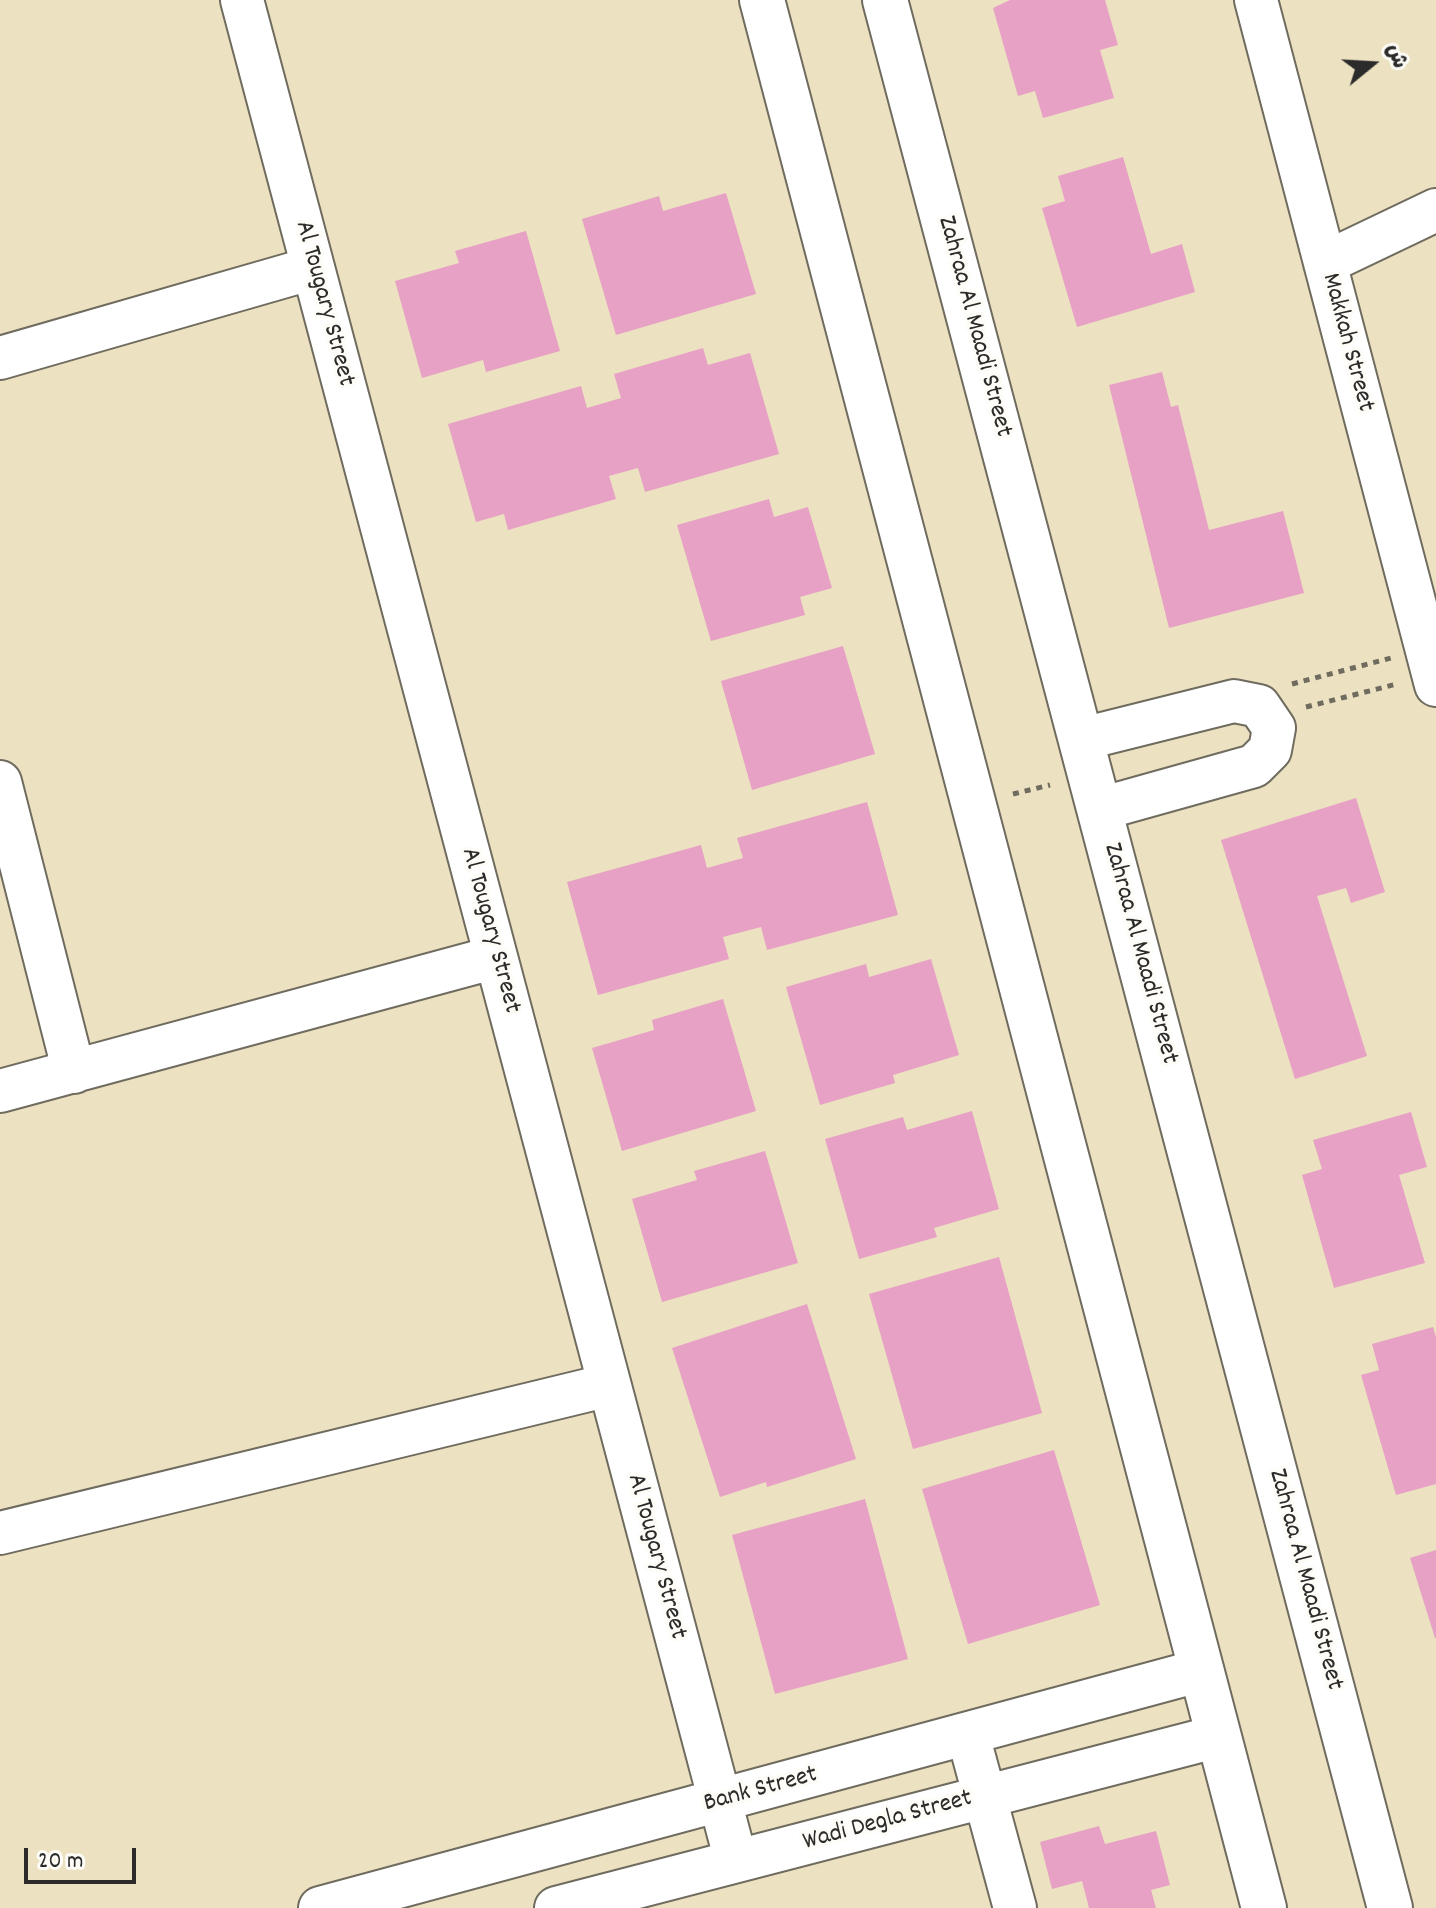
<!DOCTYPE html>
<meta charset="utf-8">
<style>
body{margin:0}
#map{position:relative;width:1436px;height:1908px;overflow:hidden;background:#ece1c0;font-family:Dekko,"Playpen Sans Arabic",sans-serif}
canvas{display:block}
.north{position:absolute;left:1332px;top:24px;width:80px;height:80px;-webkit-text-stroke:6px #fdfcf7;paint-order:stroke;rotate:72deg;font-size:22px;font-weight:700;line-height:32px;text-align:center;color:#2b2b2b}
.north::after{content:'';display:block;margin:auto;width:28px;height:36px;background:#2b2b2b;clip-path:polygon(50% 0,100% 100%,50% 72%,0 100%)}
.scale{position:absolute;left:24px;top:1848px;width:112px;height:36px;box-sizing:border-box;border:4px solid #2b2b2b;border-top:0;padding-left:10px;font-size:24px;line-height:28px;white-space:nowrap;color:#2b2b2b;-webkit-text-stroke:6px #fdfcf7;paint-order:stroke}
</style>
<div id="map">
<canvas width="1436" height="1908"></canvas>
<div class="north">ش</div>
<div class="scale">20 m</div>
</div>
<script>
const c = document.querySelector('canvas').getContext('2d');
c.lineJoin = 'round';
function fillPath(path, color) { c.fillStyle = color; c.fill(path, 'evenodd'); }
const shape = rows => new Path2D(rows.map(r => 'M' + r).join(''));
function strokePath(path, color, width, dash) { c.strokeStyle = color; c.lineWidth = width; c.lineCap = dash ? 'butt' : 'round'; c.setLineDash(dash || []); c.stroke(path); }
function label(font, color, halo, rows, align = 'center') {
  c.font = font + ' Dekko,sans-serif'; c.lineWidth = 7; c.setLineDash([]); c.textBaseline = 'middle'; c.strokeStyle = halo; c.fillStyle = color; for (const [text, x, y, turn = 0] of rows) {
    c.save(); c.translate(x, y); c.rotate((+turn || 0) * Math.PI / 180); c.textAlign = isNaN(turn) ? turn : align; if (halo) c.strokeText(text, 0, 0); c.fillText(text, 0, 0); c.restore();
  }
}
fillPath(shape([
 [1010,0,1105,0,1118,45,1100,50,1114,98,1043,118,1035,91,1018,96,993,8],
 [1123,157,1151,254,1182,244,1195,292,1077,327,1042,208,1065,201,1058,176],
 [726,193,756,294,616,335,582,219,659,196,663,211],
 [526,231,560,351,486,372,483,360,422,378,395,281,459,263,455,251],
 [703,348,708,365,750,353,779,454,645,492,638,468,609,476,616,499,508,530,504,514,476,522,448,424,581,386,587,408,621,398,614,374],
 [1162,372,1171,407,1178,405,1209,530,1283,511,1304,593,1169,628,1109,385],
 [769,499,774,517,808,507,832,588,800,597,805,615,711,641,677,525],
 [843,646,875,754,752,790,721,681],
 [1356,798,1385,892,1351,903,1346,888,1317,896,1367,1056,1295,1079,1221,840],
 [867,802,898,915,767,950,761,927,723,937,729,959,598,995,567,882,701,845,707,868,743,858,737,838],
 [931,959,959,1055,893,1075,895,1083,820,1105,786,987,866,964,869,977],
 [723,999,756,1111,622,1151,592,1048,654,1030,652,1020],
 [972,1111,999,1209,934,1228,937,1237,859,1259,825,1139,903,1117,907,1130],
 [1411,1112,1427,1167,1399,1175,1425,1263,1334,1288,1302,1175,1322,1169,1313,1140],
 [765,1151,798,1263,662,1302,632,1199,697,1180,694,1171],
 [999,1257,1042,1413,913,1449,869,1294],
 [807,1304,856,1459,767,1487,766,1482,720,1497,672,1348],
 [1433,1327,1436,1337,1436,1484,1396,1495,1361,1375,1379,1370,1372,1344],
 [1054,1450,1100,1605,968,1644,922,1489],
 [865,1499,908,1659,775,1694,732,1535],
 [1436,1550,1436,1638,1435,1638,1410,1558],
 [1099,1826,1105,1844,1156,1831,1170,1885,1151,1890,1156,1908,1089,1908,1082,1881,1052,1889,1040,1842]
]), '#e7a1c5');
const minor = shape([
 [242,0,736,1861],
 [1256,0,1436,685],
 [1325,263,1436,210],
 [0,358,313,268],
 [1082,739,1234,701,1259,706,1274,728,1270,750,1254,766,1100,809],
 [0,782,74,1072],
 [0,1091,496,957],
 [0,1533,609,1385],
 [968,1735,1015,1908],
 [320,1908,1202,1670],
 [556,1908,1219,1736]
]);
const major = shape([
 [762,0,1264,1908],
 [885,0,1390,1908]
]);
strokePath(minor, '#6f6b5f', 46);
strokePath(major, '#6f6b5f', 48);
strokePath(shape([
 [1292,684,1391,658],
 [1306,707,1397,684],
 [1013,794,1050,785]
]), '#6f6b5f', 5, [6, 6]);
strokePath(minor, '#fff', 42);
strokePath(major, '#fff', 44);
label('26px', '#2b2b2b', '#fdfcf7', [
 ["Al Tougary Street",323,304,75],
 ["Zahraa Al Maadi Street",973,327,75],
 ["Makkah Street",1346,343,75],
 ["Al Tougary Street",489,931,75],
 ["Zahraa Al Maadi Street",1139,954,75],
 ["Al Tougary Street",655,1557,75],
 ["Zahraa Al Maadi Street",1304,1580,75],
 ["Bank Street",761,1791,-15],
 ["Wadi Degla Street",888,1822,-15]
]);
</script>
